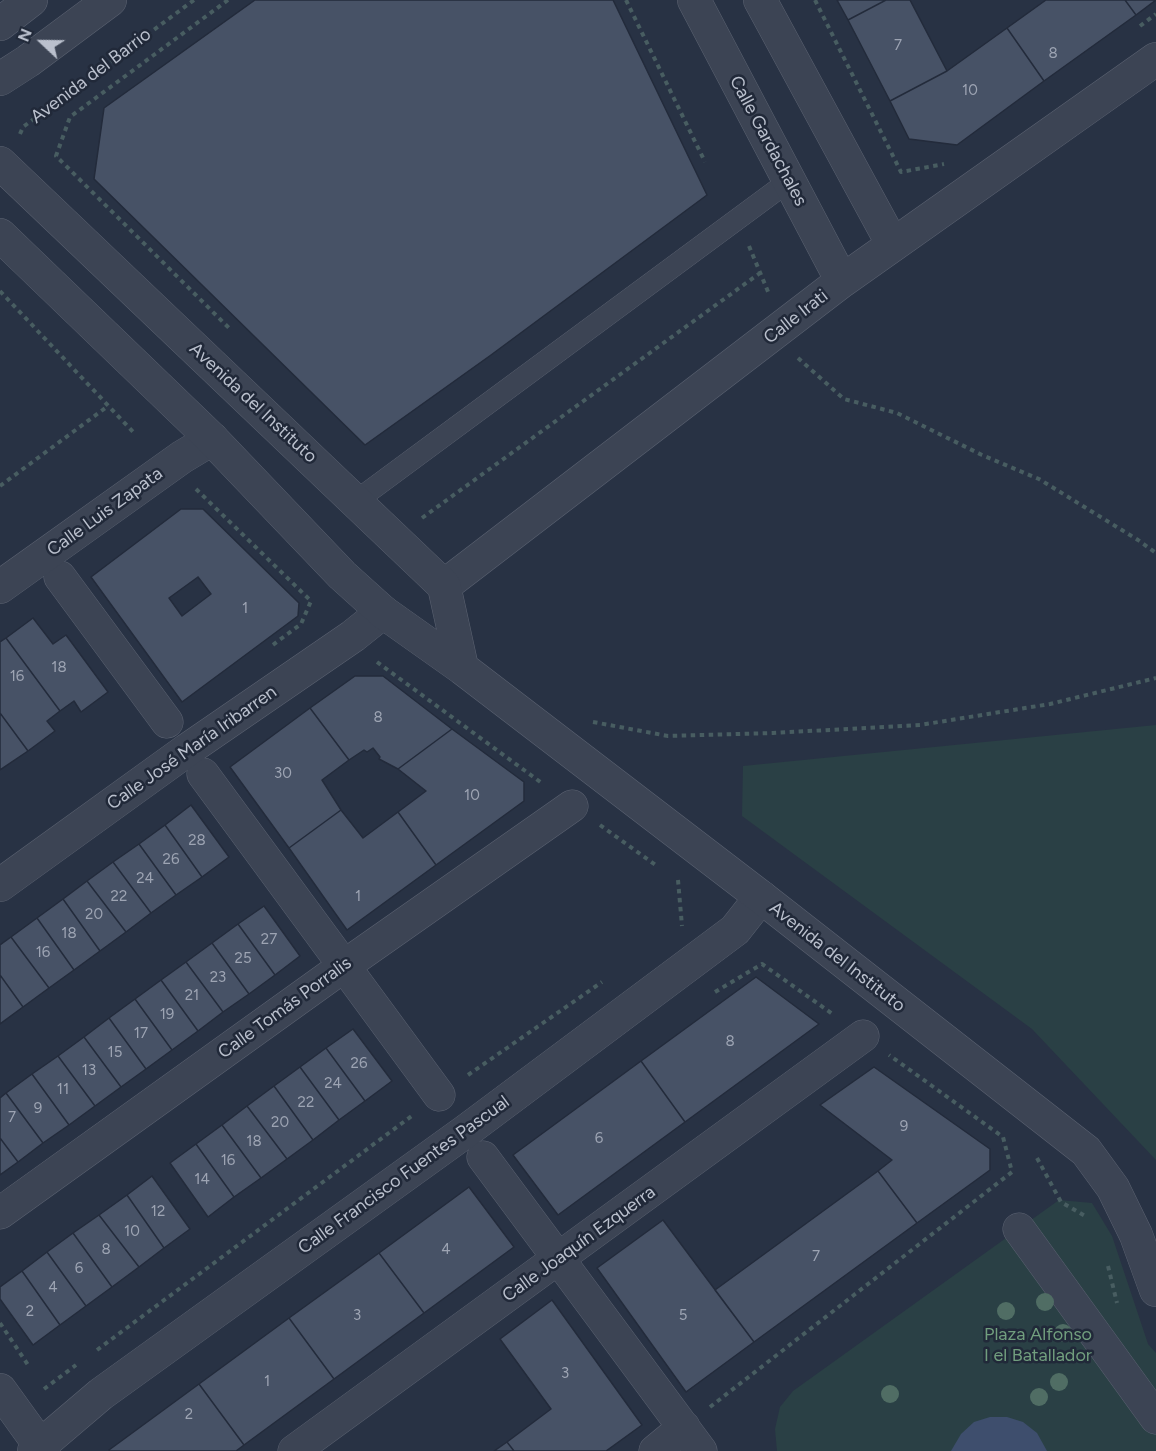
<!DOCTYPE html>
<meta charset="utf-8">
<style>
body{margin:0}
#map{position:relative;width:1156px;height:1451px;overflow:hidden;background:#283244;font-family:Figtree,sans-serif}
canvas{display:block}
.north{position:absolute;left:12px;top:12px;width:60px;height:60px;-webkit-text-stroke:4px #212939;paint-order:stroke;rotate:292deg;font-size:16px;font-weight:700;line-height:24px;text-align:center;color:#bac0cd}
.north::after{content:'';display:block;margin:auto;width:21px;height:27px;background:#bac0cd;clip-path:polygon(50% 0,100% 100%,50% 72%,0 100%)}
</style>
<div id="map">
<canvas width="1156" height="1451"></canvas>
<div class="north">N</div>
</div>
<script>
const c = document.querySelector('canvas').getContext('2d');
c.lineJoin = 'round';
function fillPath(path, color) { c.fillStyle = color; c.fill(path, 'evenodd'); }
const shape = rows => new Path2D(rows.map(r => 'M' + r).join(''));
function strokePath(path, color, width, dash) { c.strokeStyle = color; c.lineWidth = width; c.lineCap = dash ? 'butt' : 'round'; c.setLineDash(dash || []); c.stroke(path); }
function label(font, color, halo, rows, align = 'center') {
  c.font = font + ' Figtree,sans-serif'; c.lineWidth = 5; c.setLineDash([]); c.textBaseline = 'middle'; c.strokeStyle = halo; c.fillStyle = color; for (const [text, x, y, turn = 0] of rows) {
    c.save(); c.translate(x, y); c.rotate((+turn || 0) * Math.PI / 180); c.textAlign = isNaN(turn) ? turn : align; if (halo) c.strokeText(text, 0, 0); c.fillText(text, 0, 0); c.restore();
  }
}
fillPath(shape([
 [1156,725,1156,1160,1032,1029,742,816,743,766],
 [1059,1200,1092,1203,1112,1236,1148,1344,1156,1353,1156,1451,777,1451,775,1429,780,1407,793,1391]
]), '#2a4045');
fillPath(shape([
 [990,1417,1007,1417,1023,1422,1037,1433,1047,1451,951,1451,961,1434,974,1422]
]), '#3e4e6d');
const building = shape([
 [255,0,613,0,707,195,491,355,365,445,94,179,104,108,255,0],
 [837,0,886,0,848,20,837,0],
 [886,0,910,0,947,71,890,101,848,20,886,0],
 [1046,0,1125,0,1136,15,1044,81,1007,28,1046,0],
 [1125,0,1156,0,1136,15,1125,0],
 [1007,28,1044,81,957,145,909,139,890,101,947,71,1007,28],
 [181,509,203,509,299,603,298,616,182,702,91,577,181,509],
 [198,577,211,594,182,616,169,598,198,577],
 [33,618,53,644,66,635,108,692,81,712,74,701,60,711,6,638,33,618],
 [6,638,60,711,47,721,55,731,28,751,0,713,0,642,6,638],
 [355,676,383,676,452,729,398,769,379,759,380,757,373,748,367,752,364,750,349,760,310,708,355,676],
 [310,708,349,760,322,780,341,810,289,848,230,767,310,708],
 [0,713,28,751,0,770,0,713],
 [452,729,524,782,524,801,436,865,398,812,426,791,398,769,452,729],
 [191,805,229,857,202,877,165,825,191,805],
 [341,810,363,838,398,812,436,865,347,930,289,848,341,810],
 [165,825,202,877,176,895,139,844,165,825],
 [139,844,176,895,151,913,113,862,139,844],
 [113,862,151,913,126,932,87,881,113,862],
 [87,881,126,932,100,951,63,899,87,881],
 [63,899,100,951,74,970,37,918,63,899],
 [264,906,300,956,275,975,238,924,264,906],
 [37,918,74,970,49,988,11,937,37,918],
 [238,924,275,975,249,994,212,943,238,924],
 [11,937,49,988,23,1007,0,975,0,945,11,937],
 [212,943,249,994,223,1012,186,962,212,943],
 [186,962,223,1012,198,1031,161,980,186,962],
 [0,975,23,1007,0,1024,0,975],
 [756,977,819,1024,685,1122,641,1061,756,977],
 [161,980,198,1031,172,1050,135,999,161,980],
 [135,999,172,1050,146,1069,109,1018,135,999],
 [109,1018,146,1069,121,1087,84,1037,109,1018],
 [353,1029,392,1081,365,1101,326,1048,353,1029],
 [84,1037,121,1087,95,1106,58,1056,84,1037],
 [326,1048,365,1101,339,1120,300,1067,326,1048],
 [58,1056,95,1106,69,1125,32,1074,58,1056],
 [641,1061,685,1122,558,1215,513,1155,641,1061],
 [300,1067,339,1120,313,1140,274,1086,300,1067],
 [874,1067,990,1149,990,1170,917,1223,878,1171,892,1160,820,1105,874,1067],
 [32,1074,69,1125,43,1143,6,1093,32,1074],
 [274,1086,313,1140,287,1159,247,1106,274,1086],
 [6,1093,43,1143,18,1162,0,1138,0,1098,6,1093],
 [247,1106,287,1159,261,1178,222,1125,247,1106],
 [222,1125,261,1178,234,1197,196,1144,222,1125],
 [0,1138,18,1162,0,1175,0,1138],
 [196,1144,234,1197,208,1217,170,1163,196,1144],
 [878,1171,917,1223,754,1342,715,1290,878,1171],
 [152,1176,190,1229,164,1248,127,1195,152,1176],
 [469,1187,514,1247,424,1313,379,1253,469,1187],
 [127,1195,164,1248,139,1267,99,1215,127,1195],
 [99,1215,139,1267,112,1287,73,1233,99,1215],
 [663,1220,754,1342,686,1392,597,1268,663,1220],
 [73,1233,112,1287,86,1306,47,1252,73,1233],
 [47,1252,86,1306,60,1325,22,1271,47,1252],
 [379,1253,424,1313,334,1379,289,1318,379,1253],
 [22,1271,60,1325,33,1345,0,1299,0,1287,22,1271],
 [552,1300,642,1425,606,1451,514,1451,507,1442,551,1409,500,1339,552,1300],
 [289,1318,334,1379,244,1445,199,1384,289,1318],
 [199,1384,244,1445,236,1451,110,1451,109,1450,199,1384],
 [507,1442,514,1451,494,1451,507,1442]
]);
fillPath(building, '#475266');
strokePath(building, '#232b3b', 1.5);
const service = shape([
 [356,501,789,181]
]);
const pedestrian = shape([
 [60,577,167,722],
 [203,774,439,1095],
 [483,1157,701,1451],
 [0,1213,344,966,572,806],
 [1019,1229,1156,1418],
 [294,1451,863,1036],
 [655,1451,684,1427]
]);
const minor = shape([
 [694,0,842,281],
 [760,0,893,245],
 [444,586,842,281,1156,59],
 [0,587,182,457,212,439],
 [0,885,187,750,353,636,383,612],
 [0,1390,44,1451],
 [34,1451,101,1394,466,1131,735,930,761,897]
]);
const tertiary = shape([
 [0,24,31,0],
 [0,79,28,61,110,0],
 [0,163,444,586,462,668],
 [0,235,212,439,342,575,383,612,462,668,761,897,1086,1151,1113,1188,1136,1235,1156,1290]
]);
strokePath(service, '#5b6271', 22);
strokePath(pedestrian, '#5b6271', 33);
strokePath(minor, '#5b6271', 34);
strokePath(tertiary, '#5b6271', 34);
strokePath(shape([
 [228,0,70,117,56,156,231,330],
 [626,0,705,162],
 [815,0,901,172,944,164],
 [1140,26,1156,14],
 [20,134,23,127,194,0],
 [749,246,769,294],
 [0,291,135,434],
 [798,358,844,399,897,413,982,455,1039,479,1138,540,1156,553],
 [0,486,108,406],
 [196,489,311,601,301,624,270,647],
 [422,518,760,273],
 [377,662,543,784],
 [593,722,668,736,773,733,920,725,1050,704,1156,678],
 [600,825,657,866],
 [678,880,682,926],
 [715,992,762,964,834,1015],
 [468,1075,602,982],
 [1037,1158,1061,1202,1087,1217],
 [1108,1266,1117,1303],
 [0,1323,28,1365],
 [97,1350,413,1115],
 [44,1389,76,1365],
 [710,1407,1012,1172,1003,1137,889,1055]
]), '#485d61', 4, [4.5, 4.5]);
strokePath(service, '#3c4454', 21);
strokePath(pedestrian, '#3c4454', 32);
strokePath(minor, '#3c4454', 33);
strokePath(tertiary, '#3c4454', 33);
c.fillStyle = '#506d64';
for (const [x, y] of [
 [1045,1302],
 [1006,1311],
 [1063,1333],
 [1059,1382],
 [890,1394],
 [1039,1397]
]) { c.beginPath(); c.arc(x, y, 9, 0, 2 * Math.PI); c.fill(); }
label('15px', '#9da4b3', null, [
 ["7",898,46],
 ["8",1053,54],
 ["10",970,91],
 ["1",245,609],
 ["18",59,668],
 ["16",17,677],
 ["8",378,718],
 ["30",283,774],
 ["10",472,796],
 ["28",197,841],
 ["26",171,860],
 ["24",145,879],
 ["22",119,897],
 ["1",358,897],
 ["20",94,915],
 ["18",69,934],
 ["27",269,940],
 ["16",43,953],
 ["25",243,959],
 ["23",218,978],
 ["21",192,996],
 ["19",167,1015],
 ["17",141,1034],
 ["8",730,1042],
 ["15",115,1053],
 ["26",359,1064],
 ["13",89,1071],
 ["24",333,1084],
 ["11",63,1090],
 ["22",306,1103],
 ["9",38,1109],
 ["7",12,1118],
 ["20",280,1123],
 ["9",904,1127],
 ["6",599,1139],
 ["18",254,1142],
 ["16",228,1161],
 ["14",202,1180],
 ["12",158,1212],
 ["10",132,1232],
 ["8",106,1250],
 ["4",446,1250],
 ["7",816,1257],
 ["6",79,1269],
 ["4",53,1288],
 ["2",30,1312],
 ["3",357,1316],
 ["5",683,1316],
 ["3",565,1374],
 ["1",267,1382],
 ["2",189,1415]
]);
label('18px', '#bac0cd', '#212939', [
 ["Avenida del Barrio",91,76,-37],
 ["Calle Gardachales",768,141,62],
 ["Calle Irati",796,317,-38],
 ["Avenida del Instituto",253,403,43],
 ["Calle Luis Zapata",105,512,-36],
 ["Calle José María Iribarren",192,748,-35],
 ["Avenida del Instituto",837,957,38],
 ["Calle Tomás Porralis",285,1008,-36],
 ["Calle Francisco Fuentes Pascual",404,1175,-36],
 ["Calle Joaquín Ezquerra",579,1244,-36]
]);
label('18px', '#719e7e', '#212939', [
 ["Plaza Alfonso",1038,1335],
 ["I el Batallador",1038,1356]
]);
</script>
